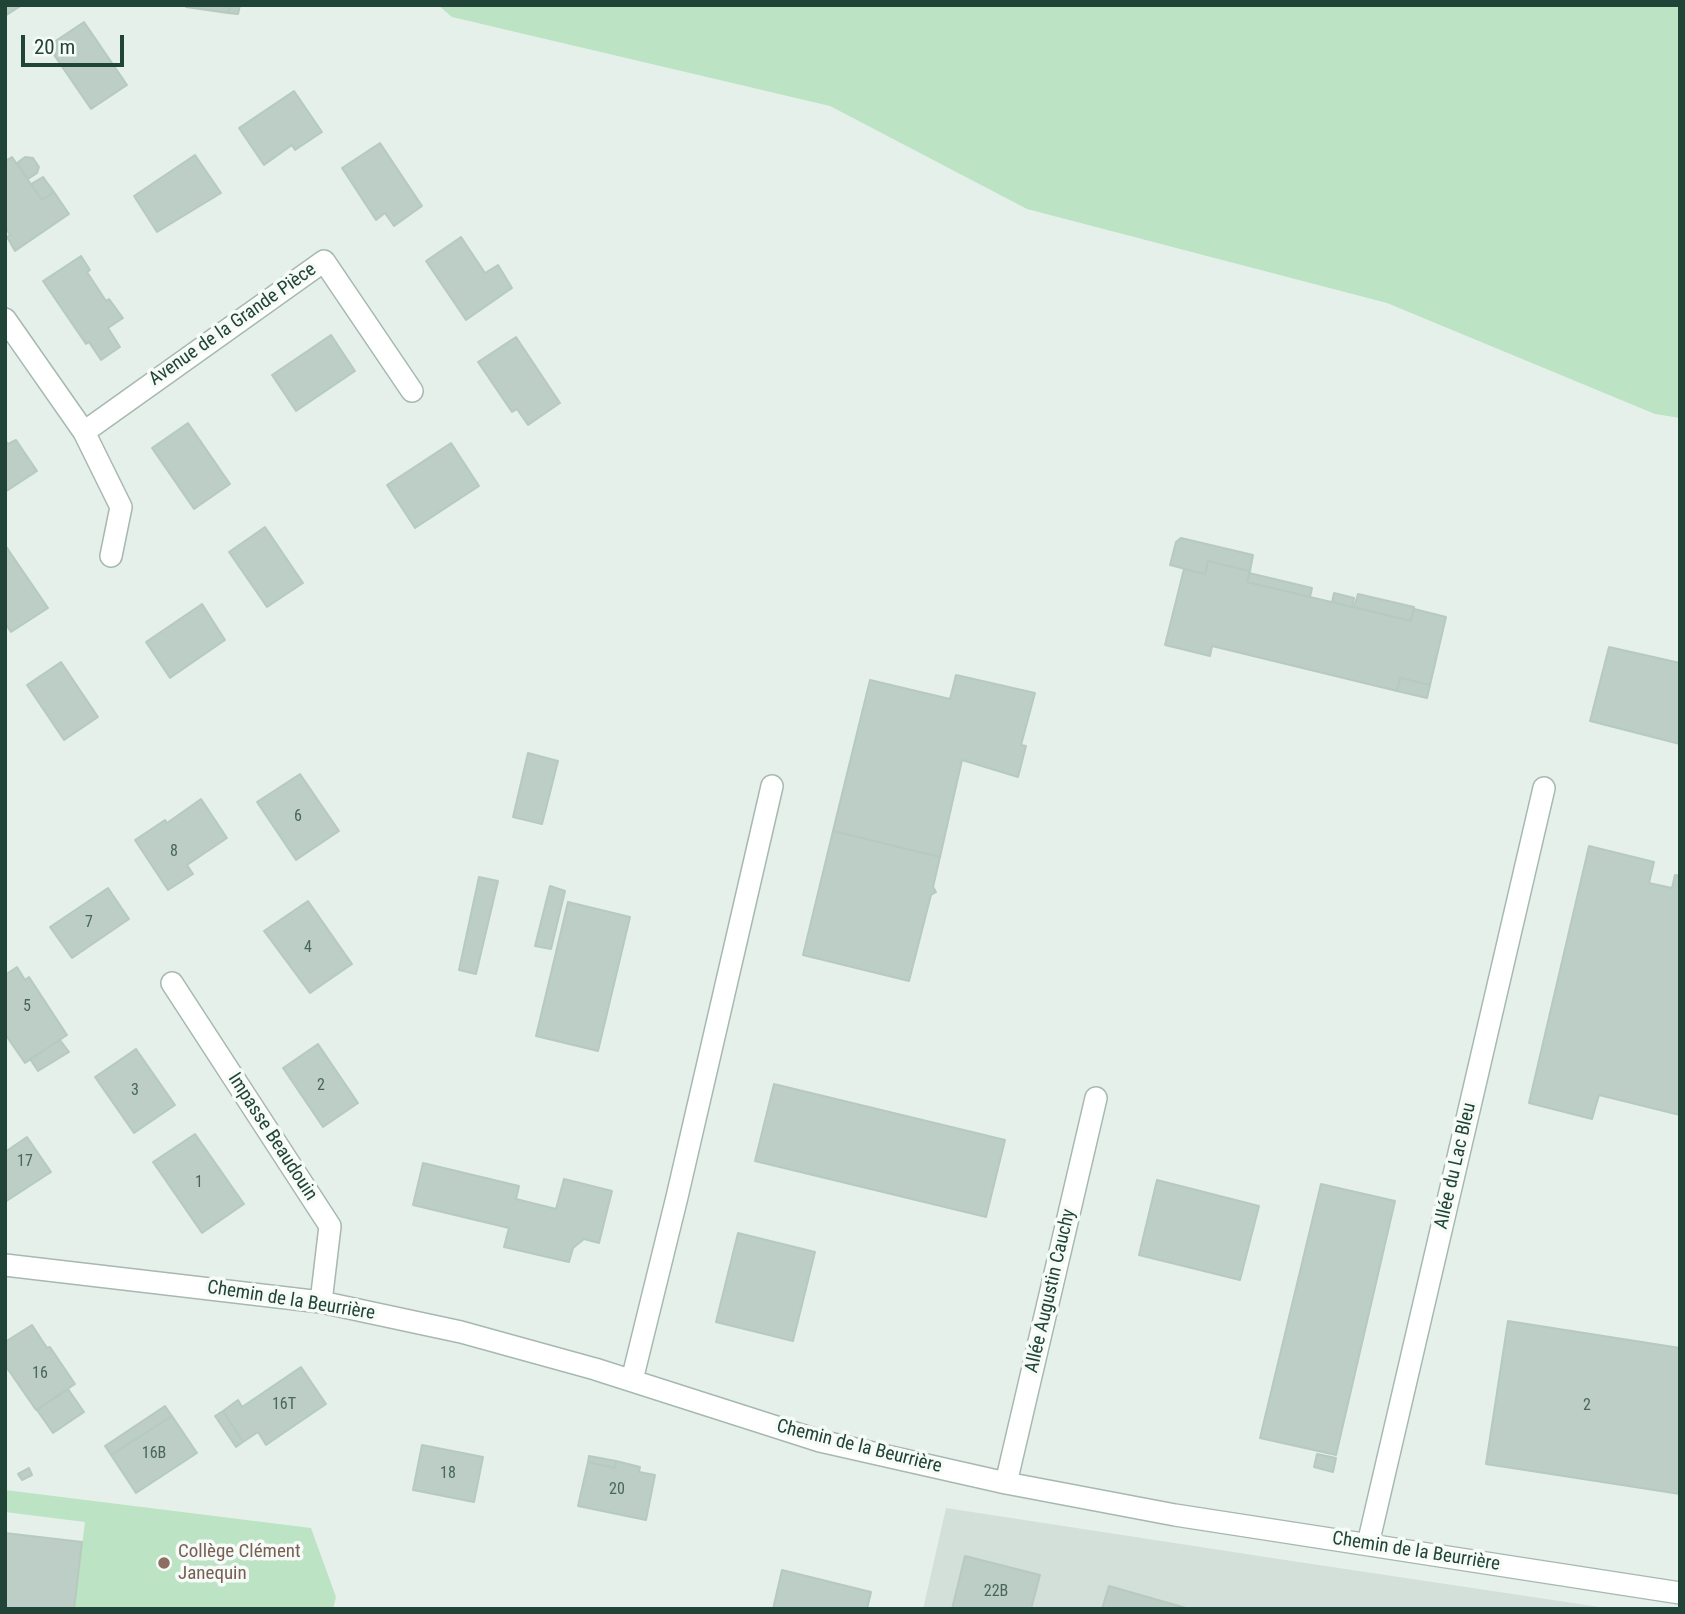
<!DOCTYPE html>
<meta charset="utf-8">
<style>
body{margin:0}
#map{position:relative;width:1685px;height:1614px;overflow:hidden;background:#e5f0ea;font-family:"Roboto Condensed",sans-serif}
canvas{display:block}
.frame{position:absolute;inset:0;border:7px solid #214438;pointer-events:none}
.scale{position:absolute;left:21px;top:35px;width:103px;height:32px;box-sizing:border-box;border:4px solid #214438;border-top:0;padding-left:9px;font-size:21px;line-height:24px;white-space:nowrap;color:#214438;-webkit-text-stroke:5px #f6fbf8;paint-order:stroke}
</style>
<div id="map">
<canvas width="1685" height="1614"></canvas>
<div class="frame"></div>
<div class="scale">20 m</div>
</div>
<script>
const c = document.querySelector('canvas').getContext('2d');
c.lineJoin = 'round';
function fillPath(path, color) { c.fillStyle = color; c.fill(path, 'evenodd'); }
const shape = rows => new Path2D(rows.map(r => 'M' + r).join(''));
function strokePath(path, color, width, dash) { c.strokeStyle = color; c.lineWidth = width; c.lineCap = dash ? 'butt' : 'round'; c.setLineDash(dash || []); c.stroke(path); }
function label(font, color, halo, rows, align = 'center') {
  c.font = font + ' "Roboto Condensed",sans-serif'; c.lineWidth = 7; c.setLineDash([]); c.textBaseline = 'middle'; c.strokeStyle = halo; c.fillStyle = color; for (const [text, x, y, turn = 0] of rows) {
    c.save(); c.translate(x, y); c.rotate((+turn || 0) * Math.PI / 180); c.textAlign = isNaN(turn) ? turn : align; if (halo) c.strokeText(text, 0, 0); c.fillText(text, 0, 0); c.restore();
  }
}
fillPath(shape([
 [946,1508,1292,1561,1613,1609,923,1609]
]), '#d3e0d9');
fillPath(shape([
 [438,5,1680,5,1680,418,1655,414,1387,303,1027,209,830,106,452,17],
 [5,1490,311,1528,336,1597,333,1609,74,1609,85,1522,5,1512]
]), '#bce3c3');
const building = shape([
 [5,5,22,5,5,16,5,5],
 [187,5,230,5,228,13,186,7,187,5],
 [230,5,240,5,238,14,228,13,230,5],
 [84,22,127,85,91,109,48,46,84,22],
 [294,91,322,132,295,150,292,145,264,165,239,128,294,91],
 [380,143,422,206,394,226,385,213,376,220,342,168,380,143],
 [195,155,221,193,157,232,134,196,195,155],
 [12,157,42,200,54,192,69,214,15,251,7,237,10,235,5,227,5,161,12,157],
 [25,157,33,158,39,167,37,173,28,179,17,163,25,157],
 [43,177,54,192,42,200,31,184,43,177],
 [461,237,485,273,498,265,512,288,466,320,426,261,461,237],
 [81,256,90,270,87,272,106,301,109,299,123,318,108,328,120,347,101,360,89,342,86,344,43,281,81,256],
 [331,335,355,371,296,411,272,375,331,335],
 [516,337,560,403,528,425,517,409,512,412,478,362,516,337],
 [188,423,230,484,194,509,152,448,188,423],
 [5,440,8,444,16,440,37,471,5,492,5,440],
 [451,443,479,486,415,528,387,485,451,443],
 [265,527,303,583,267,607,229,552,265,527],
 [1181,538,1253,555,1250,571,1208,561,1205,574,1170,565,1176,542,1181,538],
 [5,545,48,608,11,632,5,623,5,545],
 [1208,561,1250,571,1247,582,1411,621,1414,609,1446,617,1430,685,1400,678,1397,691,1212,646,1210,656,1165,645,1184,569,1205,574,1208,561],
 [1249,573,1312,588,1310,597,1247,582,1249,573],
 [1334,593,1354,598,1352,607,1332,602,1334,593],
 [1358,594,1414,607,1411,621,1354,607,1358,594],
 [202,604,225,640,170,678,146,642,202,604],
 [1609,647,1680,663,1680,744,1590,721,1609,647],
 [61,662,98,717,64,740,27,685,61,662],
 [956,675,1035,693,1021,745,1026,746,1018,777,962,760,940,857,833,831,870,680,950,699,956,675],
 [1400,678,1430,685,1427,698,1397,691,1400,678],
 [528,753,558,761,542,824,513,817,528,753],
 [300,774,339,831,296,860,257,802,300,774],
 [201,799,227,838,187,865,193,874,168,890,135,840,165,820,167,823,201,799],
 [833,831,940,857,933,887,936,892,931,895,909,981,803,955,833,831],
 [1589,846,1654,862,1649,883,1672,888,1675,875,1680,876,1680,1115,1599,1095,1592,1119,1529,1103,1589,846],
 [479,877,498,881,476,974,459,970,479,877],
 [550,886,565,891,551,949,535,946,550,886],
 [108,888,129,919,72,958,50,927,108,888],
 [308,901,352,964,310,993,264,931,308,901],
 [568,902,630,917,598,1051,536,1036,568,902],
 [17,967,25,980,29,977,67,1035,25,1063,5,1034,5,975,17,967],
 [60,1040,69,1052,38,1071,30,1059,60,1040],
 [318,1044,358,1103,323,1127,283,1068,318,1044],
 [136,1049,175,1105,134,1133,95,1077,136,1049],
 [774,1084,1005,1140,986,1217,755,1161,774,1084],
 [195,1134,244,1204,202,1233,153,1162,195,1134],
 [27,1137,51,1172,5,1202,5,1152,27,1137],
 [423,1163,519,1186,516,1199,556,1209,564,1179,612,1191,599,1243,584,1239,573,1248,569,1262,504,1247,509,1228,413,1205,423,1163],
 [1157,1180,1259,1206,1240,1280,1139,1255,1157,1180],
 [1321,1184,1395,1201,1336,1455,1260,1438,1321,1184],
 [738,1233,815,1252,793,1341,716,1322,738,1233],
 [1508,1321,1680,1348,1680,1494,1486,1464,1508,1321],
 [32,1325,47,1348,50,1347,75,1384,36,1410,5,1365,5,1342,32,1325],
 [301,1367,326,1404,266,1445,258,1432,243,1442,223,1411,238,1400,242,1407,301,1367],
 [68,1389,84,1412,53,1433,37,1410,68,1389],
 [165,1406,172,1416,111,1455,105,1446,165,1406],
 [223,1411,243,1442,236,1447,215,1416,223,1411],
 [172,1416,197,1453,136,1493,111,1455,172,1416],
 [422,1445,483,1457,474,1502,413,1490,422,1445],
 [1317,1454,1336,1458,1333,1472,1314,1467,1317,1454],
 [589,1456,616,1461,615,1468,588,1462,589,1456],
 [616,1461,640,1467,639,1472,655,1475,646,1520,578,1506,588,1462,615,1468,616,1461],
 [29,1468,32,1475,22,1480,18,1474,29,1468],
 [5,1533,82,1542,74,1609,5,1609,5,1533],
 [965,1556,1040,1575,1031,1609,952,1609,965,1556],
 [782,1570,871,1592,867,1609,773,1609,782,1570],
 [1109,1586,1186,1608,1188,1609,1102,1609,1109,1586]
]);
fillPath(building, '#bccec5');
strokePath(building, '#b6cac0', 2);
const minor = shape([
 [5,319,84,432],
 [111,556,121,507,84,432,324,261,412,391],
 [172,983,330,1226,321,1302],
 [5,1265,321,1302,461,1332,595,1369,820,1441,1006,1483,1175,1515,1680,1593],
 [632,1380,677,1197,772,786],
 [1006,1483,1096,1098],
 [1368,1544,1544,788]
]);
strokePath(minor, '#a6b9b1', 24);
strokePath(minor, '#fff', 21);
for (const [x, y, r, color] of [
 [164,1563,7,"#8d6e63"]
]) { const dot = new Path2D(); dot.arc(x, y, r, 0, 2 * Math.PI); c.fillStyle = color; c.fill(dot); strokePath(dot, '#f6fbf8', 2.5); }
label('16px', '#48665b', null, [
 ["6",298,817],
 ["8",174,852],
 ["7",89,923],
 ["4",308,948],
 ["5",27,1007],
 ["2",321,1086],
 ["3",135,1091],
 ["17",25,1162],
 ["1",199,1183],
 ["16",40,1374],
 ["16T",284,1405],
 ["2",1587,1406],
 ["16B",154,1454],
 ["18",448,1474],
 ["20",617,1490],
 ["22B",996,1592]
]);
label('19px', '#214438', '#f6fbf8', [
 ["Avenue de la Grande Pièce",233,325,-35],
 ["Impasse Beaudouin",272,1137,57],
 ["Allée du Lac Bleu",1456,1166,-77],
 ["Allée Augustin Cauchy",1051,1291,-77],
 ["Chemin de la Beurrière",291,1301,9],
 ["Chemin de la Beurrière",859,1447,14],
 ["Chemin de la Beurrière",1416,1552,9]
]);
label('19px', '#785e54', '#f6fbf8', [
 ["Collège Clément",178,1552],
 ["Janequin",178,1574]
], 'left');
</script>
